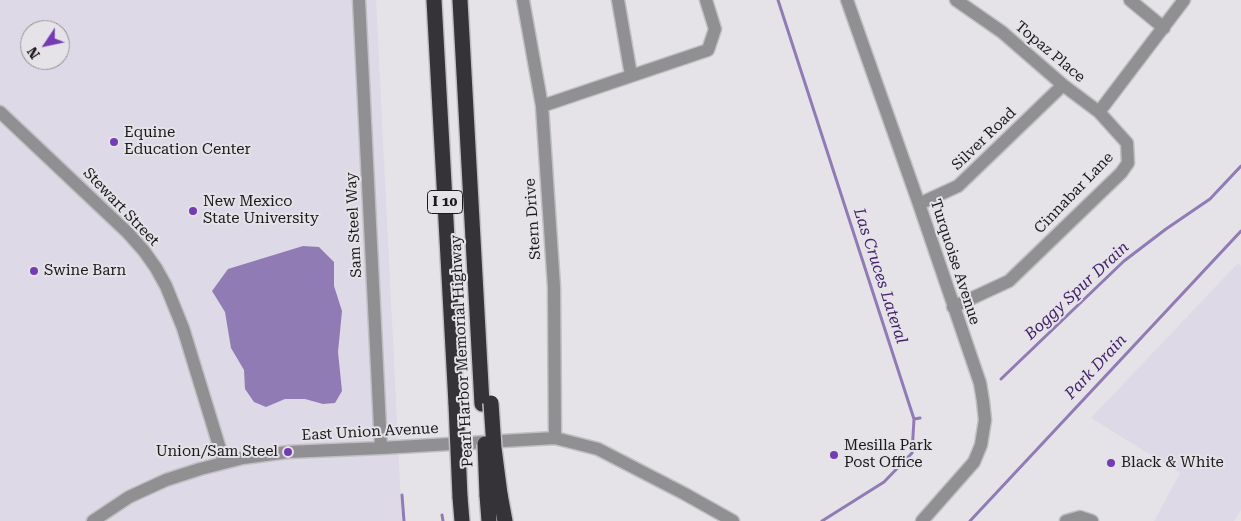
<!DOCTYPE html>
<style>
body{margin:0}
#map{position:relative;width:1241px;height:521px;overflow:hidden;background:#e5e3e8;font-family:"Roboto Serif",serif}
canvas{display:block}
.north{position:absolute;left:20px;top:20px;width:50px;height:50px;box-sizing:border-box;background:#e5e3e8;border:1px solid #949296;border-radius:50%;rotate:236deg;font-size:14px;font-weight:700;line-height:20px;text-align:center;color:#1a191b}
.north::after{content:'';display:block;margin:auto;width:18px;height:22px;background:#733cb3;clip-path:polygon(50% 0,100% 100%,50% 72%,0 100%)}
</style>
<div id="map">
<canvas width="1241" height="521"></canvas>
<div class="north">N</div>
</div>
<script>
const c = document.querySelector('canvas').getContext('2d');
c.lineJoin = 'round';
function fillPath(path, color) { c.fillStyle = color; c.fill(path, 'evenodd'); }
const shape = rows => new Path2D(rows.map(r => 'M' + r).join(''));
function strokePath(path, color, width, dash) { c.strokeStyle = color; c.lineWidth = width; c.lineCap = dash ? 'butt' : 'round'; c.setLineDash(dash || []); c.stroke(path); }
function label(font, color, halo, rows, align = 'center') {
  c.font = font + ' "Roboto Serif",serif'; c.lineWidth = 4; c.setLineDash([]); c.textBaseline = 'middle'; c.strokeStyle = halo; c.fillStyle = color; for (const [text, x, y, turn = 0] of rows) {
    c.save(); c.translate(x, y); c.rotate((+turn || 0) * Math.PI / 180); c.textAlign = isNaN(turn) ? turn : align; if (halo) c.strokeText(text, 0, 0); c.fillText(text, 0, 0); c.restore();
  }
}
fillPath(shape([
 [0,0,376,0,402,521,0,521],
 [30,30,60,30,60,60,30,60],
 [1238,263,1241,266,1241,510,1234,521,1154,521,1180,473,1091,418]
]), '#ddd9e6');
fillPath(shape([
 [303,246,319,247,334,262,334,286,342,311,338,352,342,391,335,403,323,404,305,399,285,399,266,407,254,402,245,389,244,370,231,348,225,312,212,291,228,269]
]), '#917bb5');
strokePath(shape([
 [778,0,914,419,912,453,884,482,822,521],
 [1001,379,1124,261,1166,229,1210,199,1241,166],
 [914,419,920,418],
 [402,495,404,521],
 [442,515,443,521],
 [970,521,1241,231]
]), '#917bb5', 3);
const minor = shape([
 [359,0,381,448],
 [523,0,542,106,554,287,555,438],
 [618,0,631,75],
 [847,0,919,204,980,383,983,401,985,420,981,445,974,462,922,521],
 [1130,0,1164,28],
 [542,106,708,50,715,29,706,0],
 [0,112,128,233,144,251,156,268,166,286,183,328,224,462],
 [1099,112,1184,0],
 [919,204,958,186,1063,85],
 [953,307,1009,281,1121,173,1128,163,1127,143,1099,112,1063,85,1002,32,956,0],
 [93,521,129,497,166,480,200,469,243,458,288,452,381,448,555,438,598,449,685,494,733,521],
 [1066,521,1080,517,1092,521]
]);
const highway = shape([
 [434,0,456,404],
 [460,0,482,404],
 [500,494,505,521],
 [487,495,489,521],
 [460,497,462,521]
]);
strokePath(minor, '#c0bfc3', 15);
strokePath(highway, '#c0bfc3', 18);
strokePath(minor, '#908f91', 12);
strokePath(highway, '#353337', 15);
const highwayBridge = shape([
 [491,403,494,448,500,494],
 [456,404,460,497],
 [485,444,487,495]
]);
strokePath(highwayBridge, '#c0bfc3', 18, []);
strokePath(highwayBridge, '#353337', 15);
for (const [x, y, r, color] of [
 [114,142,5,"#733cb3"],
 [193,211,5,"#733cb3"],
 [34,271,5,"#733cb3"],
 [288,452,5,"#733cb3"],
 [834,455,5,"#733cb3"],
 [1111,463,5,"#733cb3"]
]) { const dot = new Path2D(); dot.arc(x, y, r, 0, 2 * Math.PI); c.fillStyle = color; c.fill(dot); strokePath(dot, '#e5e3e8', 2); }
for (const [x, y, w] of [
 [445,202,35]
]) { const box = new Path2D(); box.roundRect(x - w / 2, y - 11.5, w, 23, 4); c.fillStyle = '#e5e3e8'; c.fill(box); strokePath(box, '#1a191b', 1); }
label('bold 14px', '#1a191b', null, [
 ["I 10",445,202]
]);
label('15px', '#1a191b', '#e5e3e8', [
 ["Topaz Place",1050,52,40],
 ["Silver Road",984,139,-44],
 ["Cinnabar Lane",1074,193,-46],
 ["Stewart Street",121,207,46],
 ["Stern Drive",533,219,-94],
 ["Sam Steel Way",354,225,-93],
 ["Turquoise Avenue",955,262,72],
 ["Pearl Harbor Memorial Highway",462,351,-93],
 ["East Union Avenue",370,432,-3]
]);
label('15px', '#1a191b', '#e5e3e8', [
 ["Equine",124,133],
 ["Education Center",124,150],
 ["New Mexico",203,202],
 ["State University",203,219],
 ["Swine Barn",44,271],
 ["Mesilla Park",844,446],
 ["Post Office",844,463],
 ["Union/Sam Steel",278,452,"right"],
 ["Black & White",1121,463]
], 'left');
label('italic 16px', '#422169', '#e5e3e8', [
 ["Las Cruces Lateral",880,276,72],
 ["Boggy Spur Drain",1077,291,-43],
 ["Park Drain",1096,367,-47]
]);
</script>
